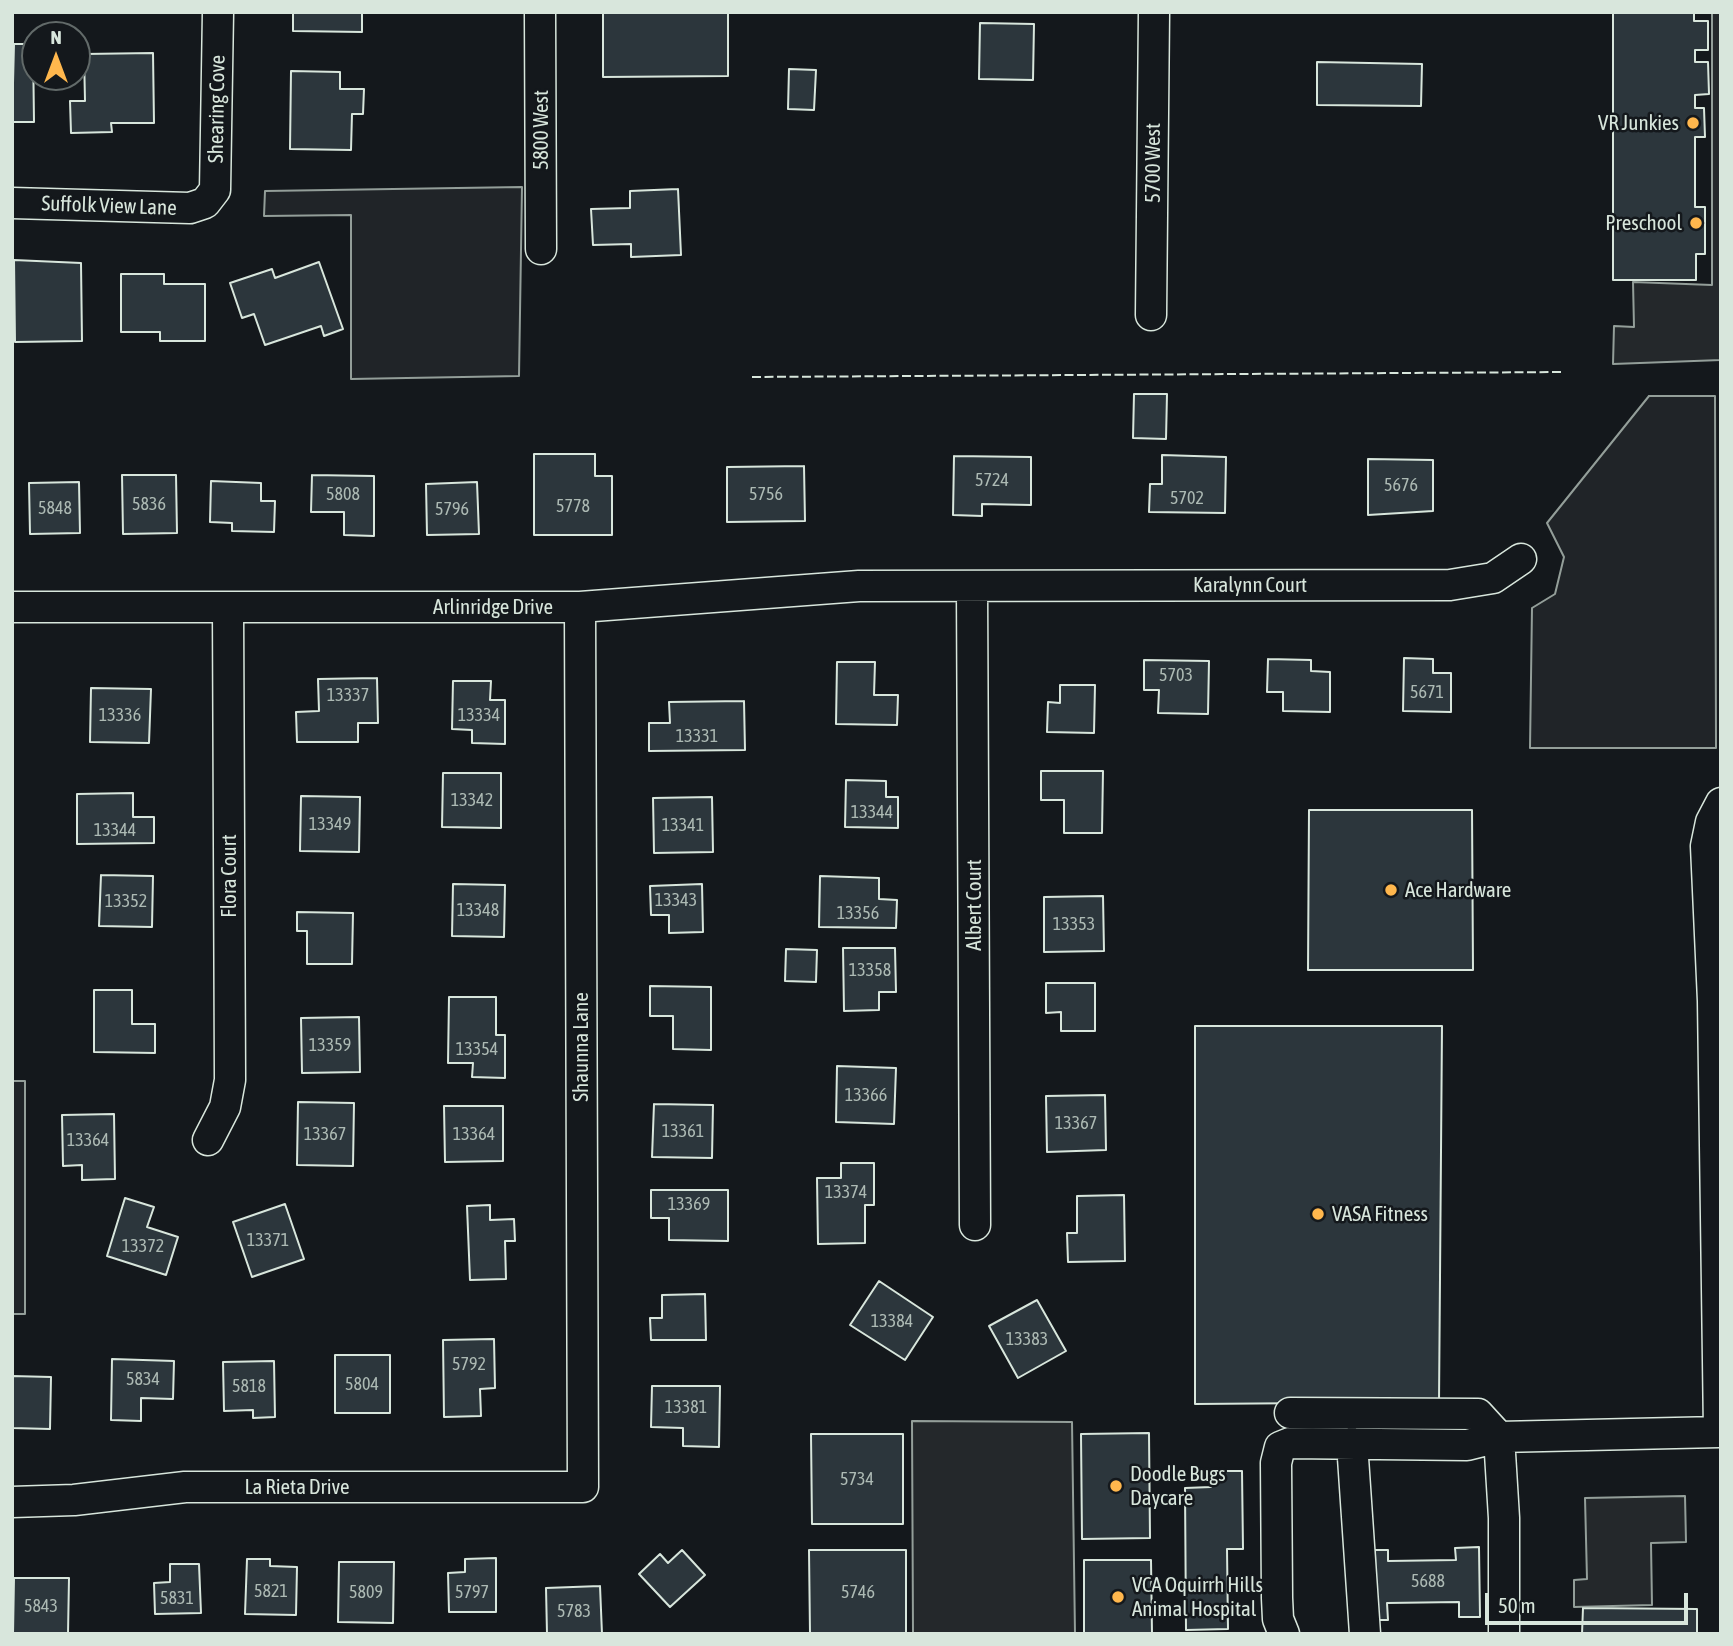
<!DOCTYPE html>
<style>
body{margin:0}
#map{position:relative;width:1733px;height:1646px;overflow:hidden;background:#14181c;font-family:"Asap Condensed",sans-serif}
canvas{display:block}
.frame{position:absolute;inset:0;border:14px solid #d8e6dc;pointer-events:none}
.north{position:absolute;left:21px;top:21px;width:70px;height:70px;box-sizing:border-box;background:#14181c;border:2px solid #626a69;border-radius:50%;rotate:0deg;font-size:19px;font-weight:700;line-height:28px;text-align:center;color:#d8e6dc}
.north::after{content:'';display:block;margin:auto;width:24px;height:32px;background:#ffb74d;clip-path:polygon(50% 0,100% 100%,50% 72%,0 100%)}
.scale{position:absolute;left:1485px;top:1593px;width:203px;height:32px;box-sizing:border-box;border:4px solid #d8e6dc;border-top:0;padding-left:9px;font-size:21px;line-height:24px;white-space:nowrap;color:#d8e6dc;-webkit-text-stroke:5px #14181c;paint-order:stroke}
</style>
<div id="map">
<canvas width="1733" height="1646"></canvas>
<div class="frame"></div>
<div class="north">N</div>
<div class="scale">50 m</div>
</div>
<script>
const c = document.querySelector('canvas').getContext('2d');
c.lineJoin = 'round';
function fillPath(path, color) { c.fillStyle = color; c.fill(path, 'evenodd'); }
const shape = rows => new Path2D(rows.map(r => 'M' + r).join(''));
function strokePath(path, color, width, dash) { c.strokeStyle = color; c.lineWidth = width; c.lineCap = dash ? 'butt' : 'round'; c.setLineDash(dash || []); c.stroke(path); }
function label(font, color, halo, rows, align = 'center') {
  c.font = font + ' "Asap Condensed",sans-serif'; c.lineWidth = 5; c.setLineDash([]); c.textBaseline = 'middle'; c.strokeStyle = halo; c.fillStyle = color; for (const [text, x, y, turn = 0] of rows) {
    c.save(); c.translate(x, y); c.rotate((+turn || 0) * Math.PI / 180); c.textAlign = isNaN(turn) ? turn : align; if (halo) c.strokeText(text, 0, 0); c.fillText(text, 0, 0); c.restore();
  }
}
const green = shape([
 [522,187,519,376,351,379,351,215,264,216,265,191,522,187],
 [1649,396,1715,396,1716,748,1530,748,1532,608,1555,594,1564,557,1547,523,1649,396],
 [12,1081,25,1081,25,1314,12,1314,12,1081]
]);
fillPath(green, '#202428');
strokePath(green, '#939e99', 2);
const parking = shape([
 [1712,12,1721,12,1721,360,1613,364,1614,326,1634,327,1633,282,1712,285,1712,12],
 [912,1421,1072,1422,1075,1634,913,1634,912,1421],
 [1685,1496,1686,1542,1651,1543,1652,1605,1574,1607,1574,1580,1587,1579,1585,1498,1685,1496]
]);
fillPath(parking, '#24282b');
strokePath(parking, '#939e99', 2);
const building = shape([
 [293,12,362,12,362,32,293,31,293,12],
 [603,12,728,12,728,76,603,77,603,12],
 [1613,12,1694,12,1694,21,1708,21,1708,50,1695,50,1695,62,1708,62,1709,94,1695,95,1695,108,1704,108,1705,137,1695,137,1695,207,1705,207,1705,254,1696,254,1696,280,1613,280,1613,12],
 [980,23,1034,24,1033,80,979,79,980,23],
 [14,44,33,44,34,122,12,122,14,44],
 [153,53,154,123,111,123,112,132,71,133,70,101,85,101,84,54,153,53],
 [1317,62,1422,64,1421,106,1317,105,1317,62],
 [789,69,816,70,814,110,788,109,789,69],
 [291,71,340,72,340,89,364,89,363,114,352,114,351,150,290,149,291,71],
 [678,189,681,255,631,257,631,244,593,245,591,209,630,208,630,191,678,189],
 [14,260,81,263,82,341,15,342,14,260],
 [319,262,343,329,324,336,321,326,265,345,254,314,242,318,230,283,272,269,275,278,319,262],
 [121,274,164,274,164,284,205,284,205,341,160,341,160,332,121,332,121,274],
 [1134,394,1167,394,1166,439,1133,438,1134,394],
 [534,454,595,454,595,476,612,476,612,535,534,535,534,454],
 [1162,455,1226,457,1225,513,1149,512,1150,484,1162,484,1162,455],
 [954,456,1031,457,1031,505,982,504,982,516,953,515,954,456],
 [1368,459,1433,460,1433,511,1368,515,1368,459],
 [804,466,805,521,727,522,727,467,804,466],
 [122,475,176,475,177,533,123,534,122,475],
 [312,475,374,476,374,536,344,535,344,512,311,512,312,475],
 [211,481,261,483,261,501,275,501,274,532,232,531,232,523,210,522,211,481],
 [79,482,80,533,30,534,29,483,79,482],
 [477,482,479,534,427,535,426,484,477,482],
 [1404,658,1433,659,1433,673,1451,673,1451,712,1403,711,1404,658],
 [1268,659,1311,660,1311,671,1330,672,1330,712,1283,711,1283,692,1267,692,1268,659],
 [1144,660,1209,661,1208,714,1158,713,1159,690,1144,690,1144,660],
 [837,662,875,662,874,695,898,695,897,725,836,724,837,662],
 [377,678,378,723,358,723,358,742,297,742,296,712,319,711,318,679,377,678],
 [453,681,491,681,490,700,505,700,505,744,472,743,472,730,452,729,453,681],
 [1060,685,1095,685,1094,733,1047,732,1048,702,1060,703,1060,685],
 [91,688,151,689,149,743,90,742,91,688],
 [744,701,745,750,649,751,649,723,670,723,669,702,744,701],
 [1041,771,1103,771,1102,833,1064,833,1064,800,1041,800,1041,771],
 [443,773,501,773,501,828,442,827,443,773],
 [846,780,886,781,886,797,898,797,898,828,845,827,846,780],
 [133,793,133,817,154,817,154,843,77,844,77,794,133,793],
 [301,796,360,797,359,852,300,851,301,796],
 [712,797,713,852,654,853,653,798,712,797],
 [1309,810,1472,810,1473,970,1308,970,1309,810],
 [101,875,153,876,152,927,99,926,101,875],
 [820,876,879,878,879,899,897,900,896,928,819,927,820,876],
 [453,884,505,885,504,937,452,936,453,884],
 [702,884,703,932,669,933,669,915,651,915,650,886,702,884],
 [1103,896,1104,951,1044,952,1044,897,1103,896],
 [297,912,353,913,352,964,307,964,307,931,297,931,297,912],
 [843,948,895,948,896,992,879,992,879,1010,844,1011,843,948],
 [786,949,817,950,816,982,785,981,786,949],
 [1046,983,1095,983,1095,1031,1061,1031,1061,1012,1046,1013,1046,983],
 [650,986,711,987,711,1050,673,1049,673,1016,650,1016,650,986],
 [94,990,132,990,132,1024,155,1024,155,1053,94,1052,94,990],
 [449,997,496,997,496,1035,505,1035,505,1078,472,1077,473,1063,448,1063,449,997],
 [359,1017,360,1072,302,1073,301,1018,359,1017],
 [1195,1026,1442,1026,1439,1402,1195,1404,1195,1026],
 [837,1066,896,1068,894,1124,836,1122,837,1066],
 [1105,1095,1106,1150,1047,1152,1046,1096,1105,1095],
 [298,1102,354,1103,353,1166,297,1165,298,1102],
 [654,1104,713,1105,712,1158,652,1157,654,1104],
 [444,1106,503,1106,503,1161,445,1162,444,1106],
 [114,1114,115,1179,82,1180,82,1165,63,1166,62,1115,114,1114],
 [841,1163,874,1163,874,1205,865,1205,865,1243,818,1244,817,1178,841,1178,841,1163],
 [651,1190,728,1190,728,1241,669,1240,669,1218,651,1218,651,1190],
 [1124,1195,1125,1261,1068,1262,1067,1233,1077,1233,1077,1196,1124,1195],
 [125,1198,154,1207,147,1227,178,1237,166,1275,107,1256,125,1198],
 [285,1204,304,1259,252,1277,233,1222,285,1204],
 [490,1205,490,1220,514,1219,515,1241,505,1241,506,1279,470,1280,467,1206,490,1205],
 [879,1281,933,1317,905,1360,850,1325,879,1281],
 [705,1294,706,1340,651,1340,650,1318,662,1318,662,1295,705,1294],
 [1037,1300,1066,1351,1018,1378,989,1326,1037,1300],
 [494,1339,495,1388,480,1389,481,1416,444,1417,443,1340,494,1339],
 [335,1355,390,1355,390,1413,335,1413,335,1355],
 [112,1359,174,1361,173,1399,141,1398,141,1421,111,1420,112,1359],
 [274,1361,275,1417,253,1418,253,1410,224,1411,223,1362,274,1361],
 [12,1376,51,1377,50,1429,12,1428,12,1376],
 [652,1386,720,1386,719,1447,683,1446,683,1428,651,1427,652,1386],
 [1149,1433,1150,1538,1082,1539,1081,1434,1149,1433],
 [811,1434,903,1434,903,1524,812,1524,811,1434],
 [1211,1471,1242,1471,1243,1549,1227,1549,1228,1629,1186,1630,1185,1488,1211,1487,1211,1471],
 [1479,1547,1480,1617,1459,1617,1459,1602,1387,1603,1388,1620,1376,1620,1375,1550,1388,1550,1388,1561,1456,1560,1455,1548,1479,1547],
 [682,1550,705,1575,670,1607,639,1574,660,1554,668,1563,682,1550],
 [809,1550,906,1550,906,1634,810,1634,809,1550],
 [496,1558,496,1612,449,1612,448,1573,465,1572,465,1559,496,1558],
 [247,1559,270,1559,270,1566,297,1567,296,1615,245,1614,247,1559],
 [1084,1560,1151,1560,1152,1634,1084,1634,1084,1560],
 [339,1562,394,1562,393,1623,338,1622,339,1562],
 [170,1564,199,1564,201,1613,155,1614,154,1583,170,1582,170,1564],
 [14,1578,69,1578,68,1634,13,1634,14,1578],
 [600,1586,602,1634,547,1634,546,1588,600,1586],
 [1583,1608,1697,1609,1697,1634,1582,1634,1583,1608]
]);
fillPath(building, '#2c363c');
strokePath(building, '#d8e6dc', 2);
const minor = shape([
 [540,12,541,249],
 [12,203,190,208,205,203,215,190,218,12],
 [1151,315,1154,12],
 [972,586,975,1225],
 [12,607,580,607,859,586,1450,585,1493,578,1521,559],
 [1713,1001,1706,846,1711,822,1721,803],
 [208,1140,225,1107,230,1080,228,607],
 [1352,1443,1365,1634],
 [12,1502,74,1500,185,1487,583,1487,580,607],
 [1284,1634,1278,1619,1277,1598,1276,1463,1280,1447,1290,1443,1467,1445,1499,1437,1478,1414,1290,1413],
 [1504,1634,1504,1518,1499,1437,1719,1432,1713,1001,1721,1001]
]);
strokePath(minor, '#d8e6dc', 33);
strokePath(minor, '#14181c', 30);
strokePath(shape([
 [752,377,1563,372]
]), '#d8e6dc', 2, [9, 3.5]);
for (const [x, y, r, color] of [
 [1693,123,7,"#ffb74d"],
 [1696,223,7,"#ffb74d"],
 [1391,890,7,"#ffb74d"],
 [1318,1214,7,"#ffb74d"],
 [1116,1486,7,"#ffb74d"],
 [1118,1597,7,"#ffb74d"]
]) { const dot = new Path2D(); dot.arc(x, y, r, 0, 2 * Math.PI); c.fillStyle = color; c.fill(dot); strokePath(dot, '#14181c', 2.5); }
label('18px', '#adbab4', null, [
 ["5724",992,480],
 ["5676",1401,485],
 ["5808",343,494],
 ["5756",766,494],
 ["5702",1187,498],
 ["5836",149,504],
 ["5778",573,506],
 ["5848",55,508],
 ["5796",452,509],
 ["5703",1176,675],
 ["5671",1427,692],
 ["13337",348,695],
 ["13336",120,715],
 ["13334",479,715],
 ["13331",697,736],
 ["13342",472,800],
 ["13344",872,812],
 ["13349",330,824],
 ["13341",683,825],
 ["13344",115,830],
 ["13343",676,900],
 ["13352",126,901],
 ["13348",478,910],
 ["13356",858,913],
 ["13353",1074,924],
 ["13358",870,970],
 ["13359",330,1045],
 ["13354",477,1049],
 ["13366",866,1095],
 ["13367",1076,1123],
 ["13361",683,1131],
 ["13367",325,1134],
 ["13364",474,1134],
 ["13364",88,1140],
 ["13374",846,1192],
 ["13369",689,1204],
 ["13371",268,1240],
 ["13372",143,1246],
 ["13384",892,1321],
 ["13383",1027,1339],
 ["5792",469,1364],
 ["5834",143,1379],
 ["5804",362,1384],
 ["5818",249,1386],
 ["13381",686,1407],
 ["5734",857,1479],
 ["5688",1428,1581],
 ["5821",271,1591],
 ["5809",366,1592],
 ["5797",472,1592],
 ["5746",858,1592],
 ["5831",177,1598],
 ["5843",41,1606],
 ["5783",574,1611]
]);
label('21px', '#d8e6dc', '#14181c', [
 ["Shearing Cove",217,109,-89],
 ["5800 West",541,130,-90],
 ["5700 West",1153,163,-90],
 ["Suffolk View Lane",109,206,2],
 ["Karalynn Court",1250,585],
 ["Arlinridge Drive",493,607],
 ["Flora Court",229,876,-90],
 ["Albert Court",974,905,-90],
 ["Shaunna Lane",581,1047,-90],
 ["La Rieta Drive",297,1487]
]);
label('21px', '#d8e6dc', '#14181c', [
 ["VR Junkies",1679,123,"right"],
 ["Preschool",1682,223,"right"],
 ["Ace Hardware",1405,890],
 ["VASA Fitness",1332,1214],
 ["Doodle Bugs",1130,1474],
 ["Daycare",1130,1498],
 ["VCA Oquirrh Hills",1132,1585],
 ["Animal Hospital",1132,1609]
], 'left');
</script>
